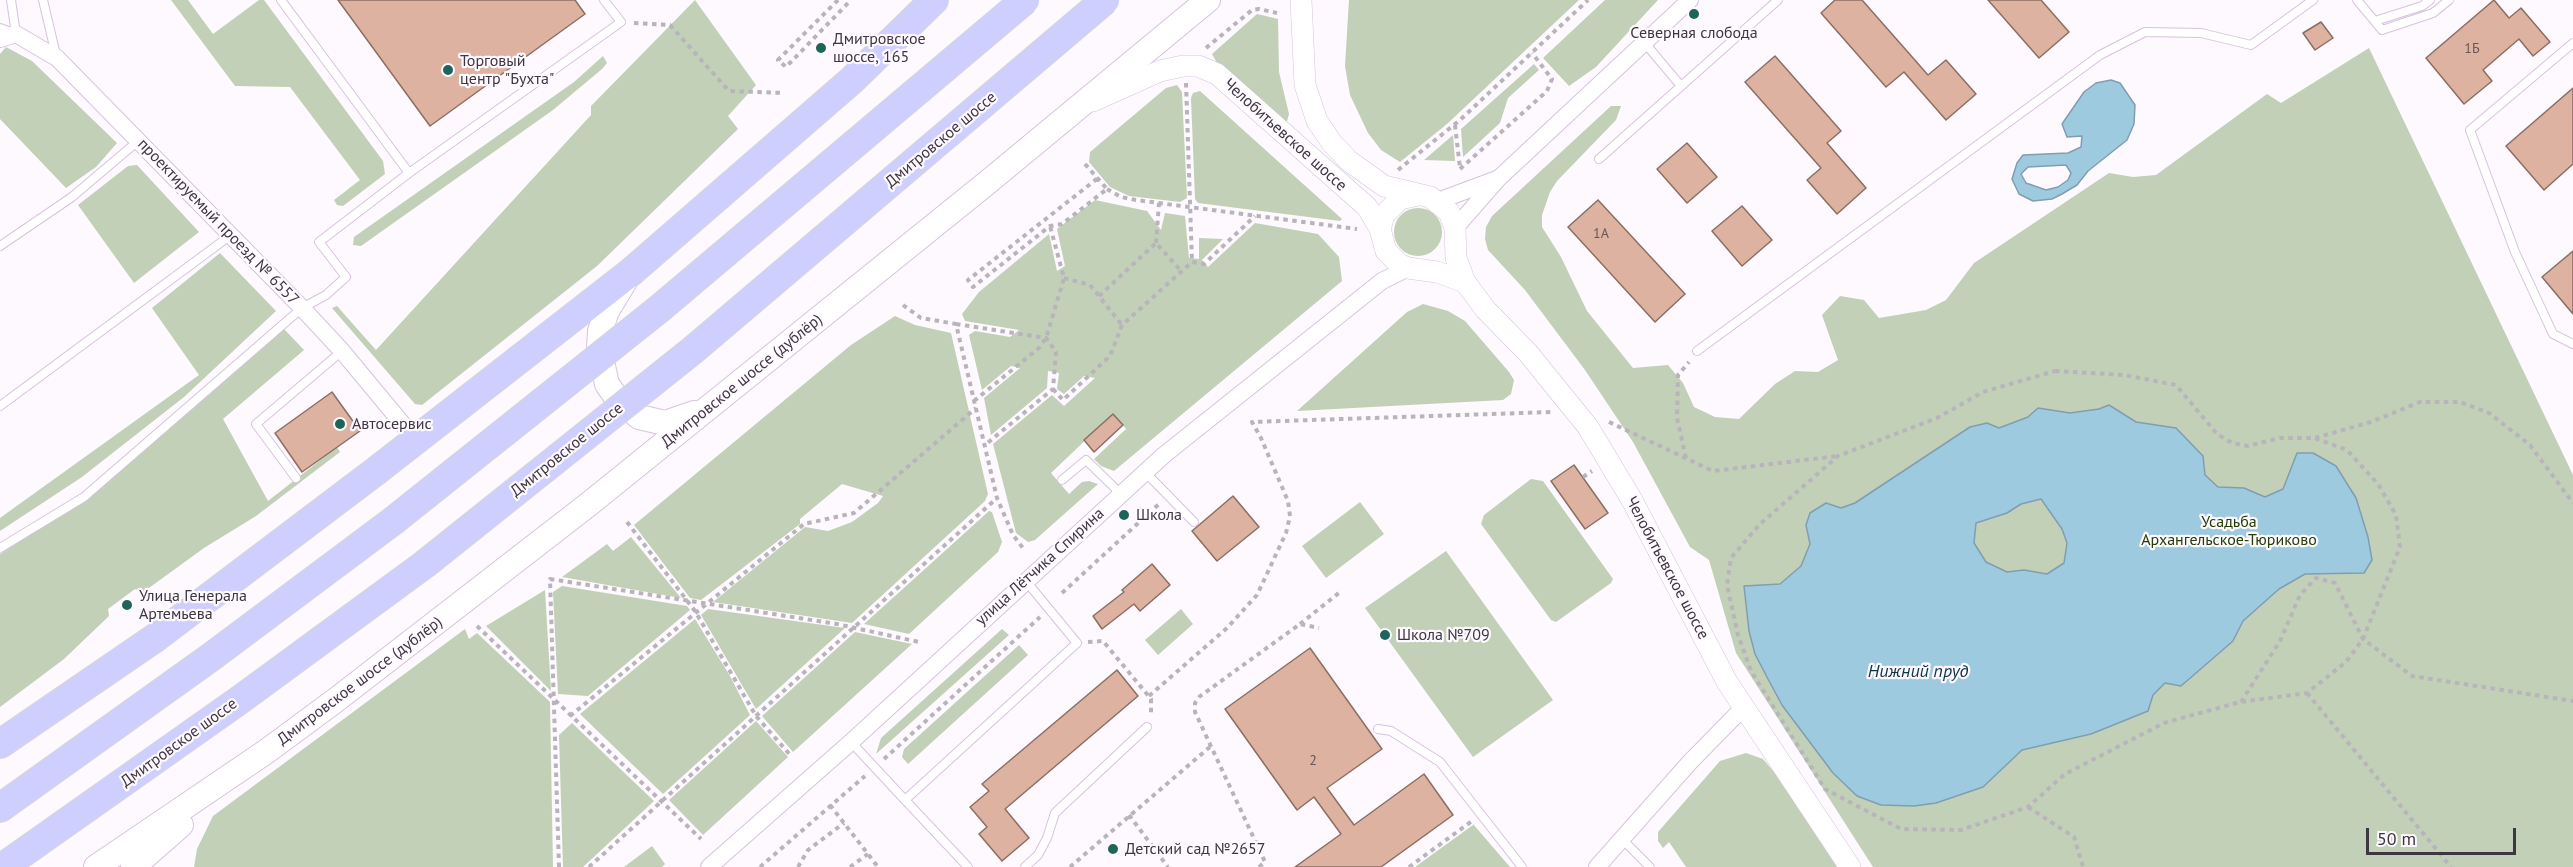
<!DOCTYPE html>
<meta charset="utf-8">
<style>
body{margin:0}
#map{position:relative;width:2573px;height:867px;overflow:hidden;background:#fdf9fe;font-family:"PT Sans",sans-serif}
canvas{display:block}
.scale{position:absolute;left:2366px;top:828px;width:150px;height:27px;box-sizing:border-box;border:3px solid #3e3641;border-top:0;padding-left:8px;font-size:18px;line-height:21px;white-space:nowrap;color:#3e3641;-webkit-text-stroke:4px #fdf9fe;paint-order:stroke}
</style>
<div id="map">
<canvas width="2573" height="867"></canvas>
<div class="scale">50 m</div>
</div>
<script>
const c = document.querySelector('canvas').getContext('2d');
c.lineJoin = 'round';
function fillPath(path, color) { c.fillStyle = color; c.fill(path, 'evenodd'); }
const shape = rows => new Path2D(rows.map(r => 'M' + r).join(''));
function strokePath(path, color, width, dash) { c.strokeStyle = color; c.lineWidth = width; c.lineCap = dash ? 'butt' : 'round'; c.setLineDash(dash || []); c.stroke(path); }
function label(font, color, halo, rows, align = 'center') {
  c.font = font + ' "PT Sans",sans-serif'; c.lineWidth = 4.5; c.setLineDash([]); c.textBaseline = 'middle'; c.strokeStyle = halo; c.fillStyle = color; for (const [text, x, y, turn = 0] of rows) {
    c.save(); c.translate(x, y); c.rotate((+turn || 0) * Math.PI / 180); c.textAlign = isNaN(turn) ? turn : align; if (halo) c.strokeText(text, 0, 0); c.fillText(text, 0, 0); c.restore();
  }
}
fillPath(shape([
 [171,0,188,0,213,34,259,0,264,0,383,161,385,174,343,206,337,205,334,200,360,180,290,87,235,86],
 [695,0,756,85,728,116,738,129,597,266,422,405,415,404,332,308,337,306,376,350,591,115,591,106],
 [1349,0,1579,0,1447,124,1400,162,1381,150,1368,133,1350,95,1345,66],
 [1605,0,1658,0,1596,67,1569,86,1543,58],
 [1257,14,1278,19,1279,72,1289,114,1286,125,1217,63,1212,54],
 [6,47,32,61,117,143,96,167,66,188,0,119,0,54],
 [2369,48,2573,475,2573,867,1873,867,1736,653,1709,560,1690,547,1633,442,1585,370,1525,290,1488,250,1485,239,1486,227,1492,216,1611,106,1621,106,1616,120,1557,181,1550,192,1542,215,1542,227,1561,257,1587,311,1633,368,1668,365,1683,383,1694,407,1715,417,1739,419,1775,384,1795,371,1818,372,1838,360,1822,315,1840,296,1864,300,1879,318,1926,310,1946,300,1974,263,2109,173,2133,177,2156,175,2267,94,2281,103],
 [603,56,607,63,602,69,553,110,361,246,353,245,354,237,574,82],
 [1534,64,1539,70,1508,98,1500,123,1463,157,1461,129],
 [1177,85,1182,92,1187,198,1180,202,1129,196,1110,187,1089,162,1090,152,1166,88],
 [1200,91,1342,219,1340,221,1198,203,1195,199,1191,98,1193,93],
 [1453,135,1455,161,1424,160],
 [137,165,199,232,134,283,78,205,128,166],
 [1095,200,1147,211,1161,230,1165,213,1185,216,1189,258,1199,259,1199,238,1223,239,1202,260,1208,267,1255,223,1318,234,1339,257,1342,281,1114,471,1101,466,1094,459,1126,429,1113,414,1051,473,1069,494,1082,482,1089,481,1098,484,1035,540,1028,542,1016,533,993,444,1052,395,1064,406,1095,378,1084,376,1064,394,1057,389,1059,373,1048,371,1047,388,991,435,984,398,1020,368,1011,366,982,390,969,335,975,331,1010,337,1019,330,965,321,962,314,979,292,1049,234,1057,271,1065,266,1057,229],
 '1394 232a24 24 0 1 1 48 0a24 24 0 1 1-48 0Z',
 [220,253,276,311,184,397,82,477,0,531,0,518,199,375,152,308],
 [1423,304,1448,311,1465,321,1509,372,1514,380,1511,394,1503,400,1297,411,1407,312],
 [895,316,915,325,951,333,988,494,985,501,852,623,713,602,805,527,828,531,852,522,878,503,883,496,842,484,800,519,800,524,701,600,690,598,634,525,851,345],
 [284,329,304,350,223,419,268,501,337,447,340,452,256,516,204,548,142,593,135,589,108,609,109,616,64,659,0,707,0,554,95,492],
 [1531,479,1543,481,1613,579,1611,583,1556,622,1551,620,1481,524,1484,515],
 [1360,502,1384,534,1326,578,1302,546],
 [989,511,992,512,1002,542,998,552,909,634,864,624],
 [631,537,681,598,562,577,607,544,613,551],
 [1446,551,1553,700,1473,757,1365,608],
 [562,586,687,606,690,610,588,696,558,694,553,592],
 [545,590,551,691,486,626],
 [708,609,845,628,756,709,701,615],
 [1181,609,1193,624,1158,655,1145,640],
 [695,619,730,676,750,715,663,794,580,714],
 [465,629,469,639,477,633,550,702,553,867,194,867,197,849,213,816],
 [1002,629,1009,635,876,754,881,738],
 [855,632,912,644,793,752,762,716],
 [1019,645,1028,655,908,764,902,757,904,749],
 [756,721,788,757,703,835,669,800],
 [572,723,654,801,583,867,563,867,559,735],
 [1746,753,1763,759,1779,778,1837,867,1686,867,1669,842,1663,848,1658,841,1658,832,1720,761],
 [1473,824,1510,867,1415,867,1473,825],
 [652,846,665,864,662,867,624,867]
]), '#c1d0b7');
const water = shape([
 [2111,80,2120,83,2135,105,2134,124,2127,140,2088,171,2077,185,2062,194,2052,199,2033,201,2019,194,2012,179,2017,163,2023,155,2068,153,2081,147,2082,136,2067,137,2062,124,2084,92,2096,83,2111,80],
 [2066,165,2071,173,2068,180,2058,187,2046,190,2026,183,2021,174,2028,167,2066,165],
 [2109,405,2136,422,2176,428,2203,456,2205,475,2218,487,2244,488,2265,497,2283,489,2297,453,2313,453,2336,466,2356,498,2368,537,2372,560,2364,573,2305,574,2279,589,2243,621,2233,641,2181,686,2165,683,2153,695,2148,711,2091,734,2022,750,1983,787,1936,803,1914,806,1881,805,1857,796,1833,773,1782,705,1768,679,1755,654,1749,631,1744,586,1780,584,1801,566,1810,544,1806,525,1810,513,1826,503,1841,508,1855,503,1970,427,1987,423,1999,428,2028,417,2038,408,2070,413,2099,409,2109,405],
 [2041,499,2062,529,2067,543,2064,563,2047,574,2024,570,2007,572,1986,562,1974,543,1976,523,2007,513,2021,504,2041,499]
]);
fillPath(water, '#9ecae0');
strokePath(water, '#819eb0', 1.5);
const building = shape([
 [338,0,575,0,585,14,430,126,338,0],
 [1835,0,1862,0,1928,75,1946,60,1976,94,1946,120,1904,72,1886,87,1821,13,1835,0],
 [1988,0,2041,0,2069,32,2039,58,1988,0],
 [2494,0,2509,18,2521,8,2550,42,2533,56,2519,39,2483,70,2492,81,2464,104,2426,58,2494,0],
 [2321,22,2333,38,2315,50,2303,33,2321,22],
 [1775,56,1841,131,1827,143,1866,188,1837,214,1807,180,1821,168,1745,82,1775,56],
 [2573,88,2573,164,2544,190,2506,146,2573,88],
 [1687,143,1717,177,1687,203,1657,169,1687,143],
 [1598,200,1685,294,1655,322,1568,227,1598,200],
 [1742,206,1772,240,1742,266,1712,231,1742,206],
 [2573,251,2573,314,2542,277,2573,251],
 [332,392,360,431,302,472,275,433,332,392],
 [1113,414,1123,425,1094,452,1084,440,1113,414],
 [1574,465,1608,513,1585,529,1551,481,1574,465],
 [1233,496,1259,527,1217,561,1192,531,1233,496],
 [1152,564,1170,585,1140,611,1134,604,1102,629,1093,616,1124,592,1122,590,1152,564],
 [1310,648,1382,749,1327,788,1354,825,1424,774,1453,815,1381,867,1295,867,1341,834,1314,797,1297,810,1225,709,1310,648],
 [1117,670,1138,696,1005,809,1029,838,1002,861,979,834,987,827,970,807,989,791,982,784,1117,670]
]);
fillPath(building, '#deb2a1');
strokePath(building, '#8c6e63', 1.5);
const service = shape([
 [43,0,56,55],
 [281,0,409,173],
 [2357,0,2382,30,2433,13,2449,0],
 [2375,21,2422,6,2430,0],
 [0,28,16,34,11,0],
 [1644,42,1681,86],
 [2573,43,2470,130,2515,252,2553,334,2573,344],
 [1599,159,1778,0],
 [0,246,72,197,138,141],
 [1697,351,2100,55,2145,32,2201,33,2251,45,2313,0],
 [0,406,231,235],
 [1145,472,1194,522],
 [296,478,256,424,342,351],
 [1062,480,1086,460,1121,494],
 [0,548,84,497,302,308,326,295,346,277,319,242,409,173,621,22,604,0],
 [1378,729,1391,731,1440,762,1522,867],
 [851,742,905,800,1077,643,1025,580],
 [905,800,968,867],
 [1622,839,1650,867],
 [1025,867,1038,855,1047,838,1055,813,1147,727]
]);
const minor = shape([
 [0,39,16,34,57,58,302,308,342,351,415,439],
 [1438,201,1497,179],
 [1455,228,1498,179,1690,0],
 [709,867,851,742,1164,455,1382,281,1408,268],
 [1597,867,1690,762,1744,707]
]);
const tertiary = shape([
 [1301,0,1305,85,1317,121,1332,143,1349,161,1384,186,1430,197,1449,212,1455,228,1456,258,1465,282,1485,309,1528,353,1588,427,1633,502,1727,682,1850,867],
 [1093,101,1160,71,1183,66,1198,66,1217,74,1367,207,1380,229],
 [1418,195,1400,199,1384,215,1380,229,1386,251,1399,264,1408,268,1437,272,1465,282]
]);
const secondary = shape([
 [625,281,607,311,600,331,599,348,607,384,616,397,639,417,665,423,694,413],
 [96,867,267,751,336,700,589,504,988,182,1208,0],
 [133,867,181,825]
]);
const trunk = shape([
 [0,744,155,638,376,471,631,272,852,80,934,0],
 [0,808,211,657,393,521],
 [3,867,241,699,425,564]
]);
strokePath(service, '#d6c3dd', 10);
strokePath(minor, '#d6c3dd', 18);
strokePath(tertiary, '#d6c3dd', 22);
strokePath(secondary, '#d6c3dd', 26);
strokePath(trunk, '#d8d7d9', 30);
strokePath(shape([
 [838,0,778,60,786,67,851,0],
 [634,23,670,25,729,91,784,93],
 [1206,48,1252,10,1259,9,1277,13],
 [1186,83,1192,262],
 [1455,125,1460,168],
 [1085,164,1107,189,1062,224,1050,226,973,287,968,280,1098,178],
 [1460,169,1547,91,1552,79,1532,53],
 [1398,170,1460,120,1588,0],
 [1107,189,1121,197,1136,200,1357,229],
 [1156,243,1159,203],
 [1064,278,1090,285,1122,325],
 [1099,296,1156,243,1182,272],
 [903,305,921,318,956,324,997,498,1013,535,1023,548],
 [956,324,1046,338,1056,352,1053,389,985,445],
 [2055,371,2124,375,2176,385,2217,434,2232,443,2248,446,2280,438,2315,438,2347,450,2378,484,2396,515,2400,547,2363,639,2346,662,2307,693,2240,702,2164,723,2065,774,2028,807,1961,830,1901,829,1825,789,1751,671,1738,635,1727,585,1731,558,1759,525,1838,456,1937,418,1983,392,2055,371],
 [1053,389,1063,400,1110,356,1122,325,1192,262,1204,264,1255,216],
 [974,401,1039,348,1046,338,1064,278,1050,226],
 [1609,422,1713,471,1838,456],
 [2315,438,2371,422,2420,402,2460,402,2489,413,2530,445,2573,503],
 [1686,458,1677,418,1678,375,1689,362],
 [1583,477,1592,471],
 [627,522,695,611,756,716,792,757],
 [1062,593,1159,504],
 [1300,624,1340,592],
 [477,626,701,839],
 [1088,642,1103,641,1151,699,1151,715],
 [2307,693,2451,867],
 [1149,696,1227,628,1257,595,1286,533,1290,516,1288,501,1261,438,1252,422,1551,412],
 [2241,702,2280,641,2300,595,2316,578,2335,583,2363,639,2412,676,2573,701],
 [570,716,804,524,854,513,976,408],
 [884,759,1040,617],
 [830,805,878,867],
 [2028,807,2074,837,2083,867],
 [1129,815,1168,867],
 [559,867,550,579,837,624,919,642],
 [589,867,997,498],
 [760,867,865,776],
 [798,867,808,850,844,823],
 [850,867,868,854],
 [1070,867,1211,746],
 [1259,867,1265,862,1195,712,1195,703,1199,697,1300,624,1319,628],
 [1409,867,1472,821]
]), '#b9b4bb', 4, [4.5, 4.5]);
strokePath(service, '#fff', 8);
strokePath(minor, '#fff', 16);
strokePath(tertiary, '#fff', 21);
strokePath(secondary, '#fff', 24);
strokePath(trunk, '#ceceff', 28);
const trunkBridge = shape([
 [393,521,659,309,1025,0],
 [425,564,693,350,1105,0]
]);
strokePath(trunkBridge, '#d8d7d9', 30, []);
strokePath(trunkBridge, '#ceceff', 28);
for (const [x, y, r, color] of [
 [1694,14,6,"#1e6559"],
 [821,48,6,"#1e6559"],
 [448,70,6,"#1e6559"],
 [340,424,6,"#1e6559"],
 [1124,515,6,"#1e6559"],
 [127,605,6,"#1e6559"],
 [1385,635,6,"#1e6559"],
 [1113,849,6,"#1e6559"]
]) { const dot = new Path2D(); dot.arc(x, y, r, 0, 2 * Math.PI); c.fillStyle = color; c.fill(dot); strokePath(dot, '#fdf9fe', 2); }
label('14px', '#665559', null, [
 ["1Б",2472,49],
 ["1А",1601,234],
 ["2",1313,761]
]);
label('16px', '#3e3641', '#fdf9fe', [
 ["Северная слобода",1694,33,"center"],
 ["Дмитровское",833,39],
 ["шоссе, 165",833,57],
 ["Торговый",460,61],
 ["центр \"Бухта\"",460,79],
 ["Автосервис",352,424],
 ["Школа",1136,515],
 ["Улица Генерала",139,596],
 ["Артемьева",139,614],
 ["Школа №709",1397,635],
 ["Детский сад №2657",1125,849]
], 'left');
label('16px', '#3e3641', '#fdf9fe', [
 ["Челобитьевское шоссе",1285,135,42],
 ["Дмитровское шоссе",941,140,-40],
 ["проектируемый проезд № 6557",218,222,46],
 ["Дмитровское шоссе (дублёр)",742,381,-39],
 ["Дмитровское шоссе",567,450,-39],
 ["улица Лётчика Спирина",1040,567,-42],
 ["Челобитьевское шоссе",1667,568,62],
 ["Дмитровское шоссе (дублёр)",360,681,-37],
 ["Дмитровское шоссе",179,743,-36]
]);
label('16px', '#233e06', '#fdf9fe', [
 ["Усадьба",2229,522],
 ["Архангельское-Тюриково",2229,540]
]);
label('italic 18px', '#0e3545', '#fdf9fe', [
 ["Нижний пруд",1918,672]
]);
</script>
